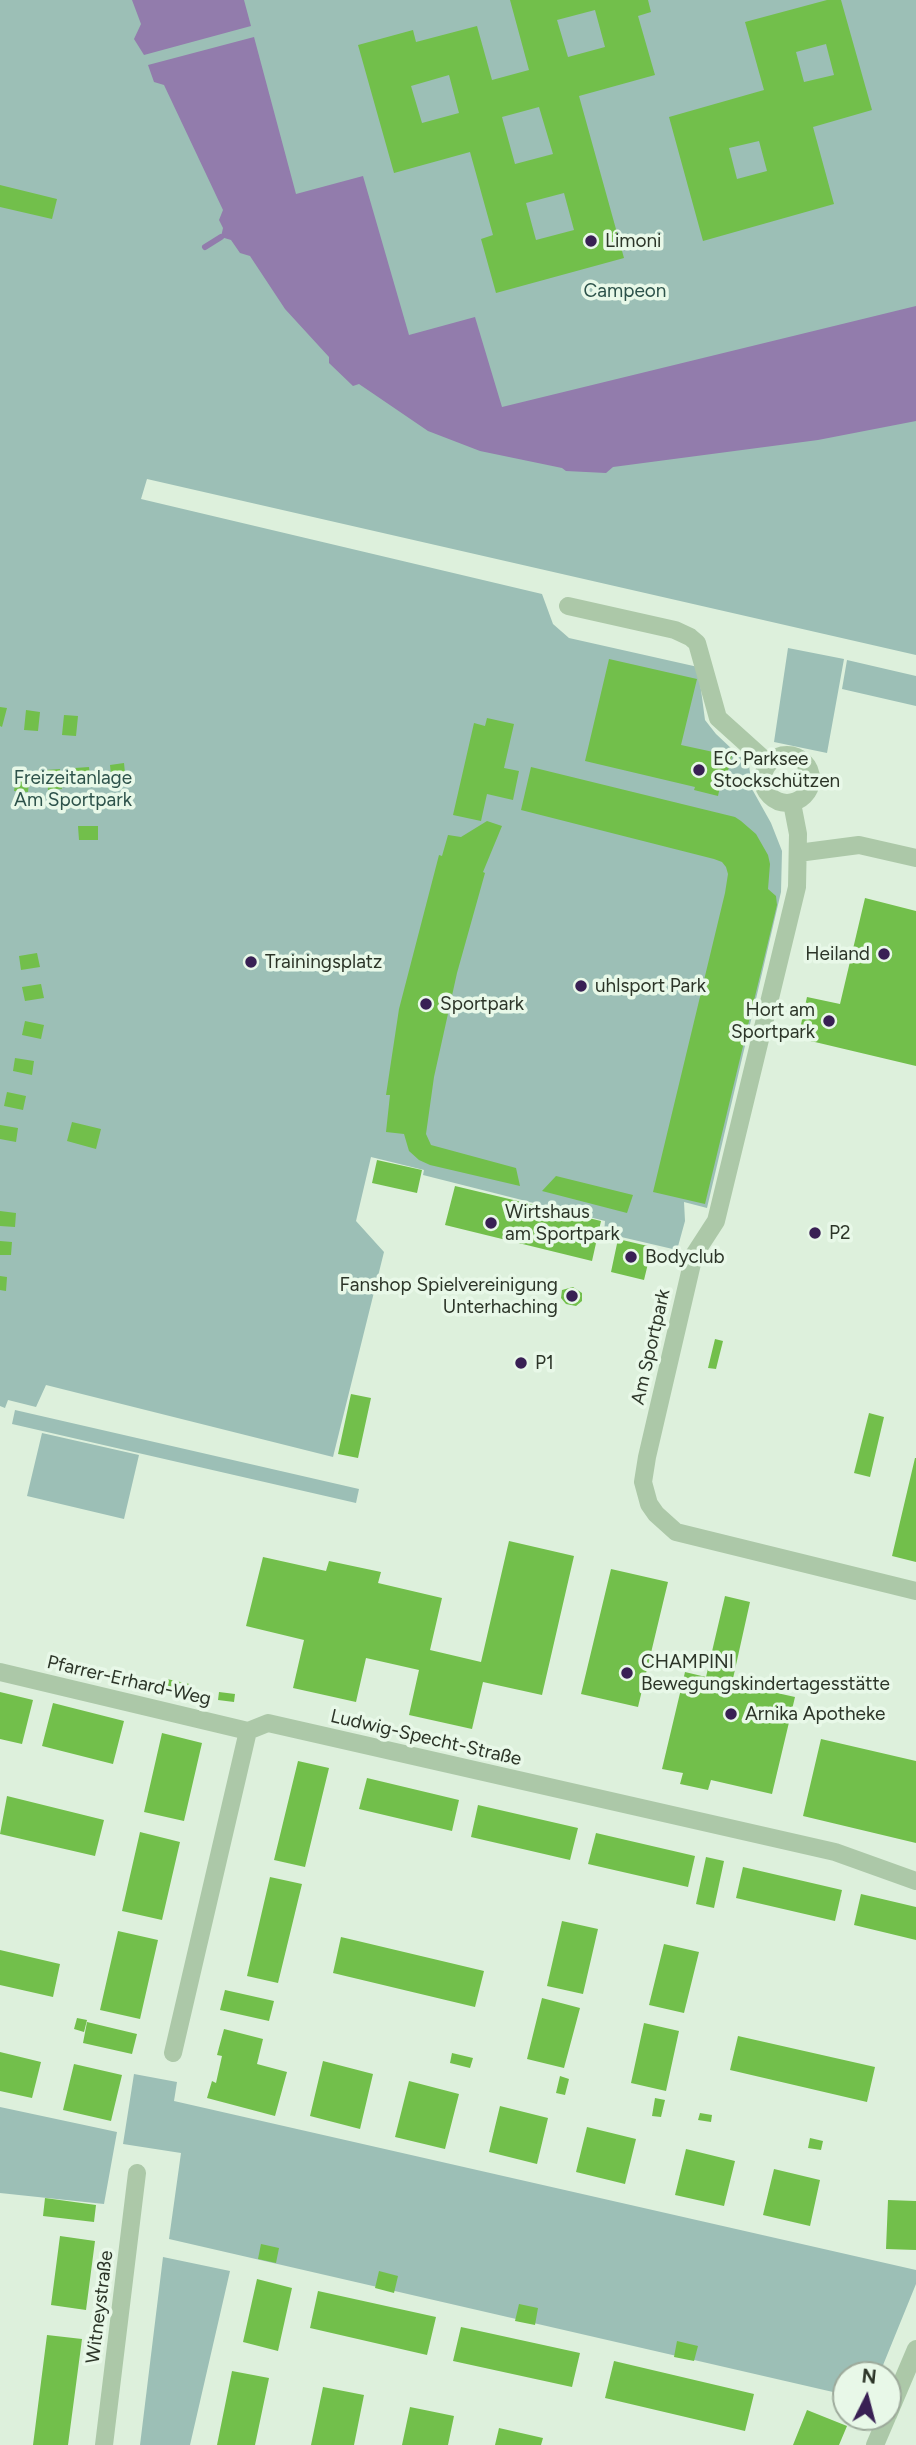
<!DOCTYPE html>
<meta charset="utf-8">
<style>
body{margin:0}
#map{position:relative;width:916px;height:2445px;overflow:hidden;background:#ddf0dc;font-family:Figtree,sans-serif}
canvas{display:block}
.north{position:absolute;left:832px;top:2361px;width:70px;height:70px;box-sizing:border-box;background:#e8f8e8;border:2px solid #9daa9b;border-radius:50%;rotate:6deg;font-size:19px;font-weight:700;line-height:28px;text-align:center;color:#2c3528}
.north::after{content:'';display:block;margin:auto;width:24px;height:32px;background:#392054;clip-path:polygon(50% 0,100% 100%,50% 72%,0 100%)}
</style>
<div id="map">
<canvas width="916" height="2445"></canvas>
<div class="north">N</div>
</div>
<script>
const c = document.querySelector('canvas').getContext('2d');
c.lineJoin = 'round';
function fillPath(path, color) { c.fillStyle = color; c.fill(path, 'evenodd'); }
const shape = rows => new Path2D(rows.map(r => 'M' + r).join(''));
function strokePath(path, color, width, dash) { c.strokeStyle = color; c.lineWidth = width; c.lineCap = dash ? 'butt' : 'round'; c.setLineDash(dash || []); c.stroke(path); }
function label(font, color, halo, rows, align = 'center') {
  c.font = font + ' Figtree,sans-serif'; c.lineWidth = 7; c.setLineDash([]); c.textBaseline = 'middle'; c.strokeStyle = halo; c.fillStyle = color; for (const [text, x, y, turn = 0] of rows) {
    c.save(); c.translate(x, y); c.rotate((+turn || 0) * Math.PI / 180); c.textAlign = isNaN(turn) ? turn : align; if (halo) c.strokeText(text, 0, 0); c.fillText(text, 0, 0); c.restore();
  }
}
fillPath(shape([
 [0,0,916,0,916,655,147,479,141,499,542,594,553,624,569,638,698,667,705,720,716,734,749,765,752,789,771,823,782,851,781,892,707,1208,684,1202,685,1221,677,1250,604,1233,605,1221,423,1175,424,1170,371,1157,356,1221,384,1252,333,1457,46,1385,36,1407,8,1400,5,1408,0,1406],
 [788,648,844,659,827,753,774,742],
 [847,660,916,676,916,706,842,689],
 [15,1410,359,1489,356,1503,12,1424],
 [42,1433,139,1455,124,1519,27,1496],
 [134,2074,177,2082,174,2101,916,2270,916,2284,879,2375,846,2375,846,2395,169,2239,181,2153,123,2144],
 [0,2107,117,2132,104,2204,0,2193],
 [163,2257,230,2271,190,2445,140,2445]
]), '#9cbfb6');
fillPath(shape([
 [132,0,244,0,251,26,144,55,134,39,141,24],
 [254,37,296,194,363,176,409,335,475,317,502,407,916,306,916,421,818,440,613,467,606,473,566,471,562,468,480,451,428,431,359,384,353,386,329,363,329,357,285,309,250,256,240,253,231,240,221,237,223,228,219,220,223,210,164,85,154,82,148,65]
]), '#927cac');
strokePath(shape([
 [205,247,221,237]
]), '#927cac', 6);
fillPath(shape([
 [510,0,648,0,651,12,638,16,655,75,579,96,624,258,496,293,481,239,493,235,470,152,394,173,358,45,413,30,416,42,477,26,492,80,529,70],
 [595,10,605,47,568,57,557,20],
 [449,75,459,113,422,123,411,86],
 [539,107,553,154,515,164,502,117],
 [564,193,574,230,536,240,526,203],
 [827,0,841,0,872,110,813,127,834,204,703,241,669,117,764,90,745,22],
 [826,44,834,75,804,82,796,52],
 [759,141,767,171,737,179,729,148],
 [0,185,57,199,52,219,0,207],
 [609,659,697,679,681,745,732,756,727,774,723,773,718,796,694,790,695,787,585,761],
 [0,707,7,708,2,727,0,726],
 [26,710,40,712,38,731,24,730],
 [64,715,78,716,76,736,62,735],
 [487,718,514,724,504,768,519,771,513,800,487,794,481,821,453,815,474,723,485,726],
 [124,763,126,783,112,784,110,765],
 [89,767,91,786,77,787,75,768],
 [531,767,735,817,741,821,756,834,768,855,770,864,768,889,776,896,777,905,705,1204,653,1192,725,893,728,874,726,867,722,862,714,859,521,810],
 [60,769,62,789,48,790,46,770],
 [17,770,30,772,28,792,14,791],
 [487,821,502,826,483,872,485,873,457,973,434,1077,426,1134,431,1145,516,1168,520,1186,430,1165,419,1160,409,1151,404,1134,386,1132,390,1095,386,1095,399,1009,439,855,442,856,448,835,461,837],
 [78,826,98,826,98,840,79,840],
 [865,898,916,911,916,1066,798,1038,807,997,840,1004],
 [37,953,40,967,21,970,19,956],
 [41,984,44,998,25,1001,22,987],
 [25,1021,44,1025,41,1039,22,1035],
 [15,1058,34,1061,32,1075,13,1071],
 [7,1092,26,1096,23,1110,4,1106],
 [72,1122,101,1129,96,1149,67,1141],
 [0,1125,18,1128,16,1142,0,1139],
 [377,1160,422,1170,417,1193,372,1183],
 [556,1176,633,1195,627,1213,542,1191],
 [455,1186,601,1221,592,1261,445,1225],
 [0,1211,16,1213,15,1227,0,1226],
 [618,1239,652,1247,644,1280,611,1272],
 [0,1241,12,1242,11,1255,0,1255],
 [0,1276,7,1277,6,1291,0,1290],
 [573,1287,582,1293,582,1301,576,1306,566,1304,561,1298,562,1290],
 [715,1339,723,1341,716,1369,708,1368],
 [351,1394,371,1398,358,1458,338,1454],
 [869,1413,884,1417,870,1477,854,1473],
 [915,1458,916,1458,916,1562,892,1556],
 [509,1541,574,1556,542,1695,483,1682,472,1729,409,1715,419,1670,366,1658,356,1702,293,1688,304,1640,246,1626,263,1557,326,1571,329,1561,381,1572,378,1583,442,1598,430,1650,481,1662],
 [611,1569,668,1582,638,1707,581,1694],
 [725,1596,750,1602,732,1683,795,1697,772,1794,711,1780,708,1790,680,1784,683,1773,662,1769,685,1672,706,1677],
 [167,1679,194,1685,191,1699,164,1692],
 [0,1692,33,1700,22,1744,0,1739],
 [219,1692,235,1694,234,1702,218,1700],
 [53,1703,124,1721,113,1764,42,1746],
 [162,1733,202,1743,184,1821,144,1812],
 [821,1739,916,1761,916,1843,803,1816],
 [298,1761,329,1768,305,1867,274,1860],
 [367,1778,459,1800,452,1831,359,1809],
 [7,1796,104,1820,95,1856,0,1834],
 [478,1805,578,1828,570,1860,471,1837],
 [140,1832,180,1842,162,1920,122,1911],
 [596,1833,695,1856,688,1887,588,1864],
 [706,1857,724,1861,714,1908,696,1904],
 [743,1867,842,1890,835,1921,736,1898],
 [270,1877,302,1884,278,1983,247,1976],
 [861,1894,916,1907,916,1940,854,1925],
 [562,1921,598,1929,583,1994,547,1986],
 [118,1931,158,1940,140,2019,100,2010],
 [341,1937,484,1971,475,2007,333,1973],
 [664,1944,699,1952,684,2013,649,2005],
 [0,1950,60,1964,53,1997,0,1985],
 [225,1990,274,2001,269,2021,220,2010],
 [542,1998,580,2008,564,2068,527,2059],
 [77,2018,87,2020,84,2032,74,2029],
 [87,2022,137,2034,132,2054,83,2043],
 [644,2023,679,2031,666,2091,631,2083],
 [224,2029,263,2039,257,2064,287,2072,275,2116,207,2098,212,2081,216,2083,222,2056,217,2055],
 [738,2036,875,2067,867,2102,730,2070],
 [0,2052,41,2062,32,2098,0,2091],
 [452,2053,473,2058,470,2068,450,2063],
 [323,2061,373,2074,360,2129,310,2116],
 [74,2064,122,2075,111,2121,63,2110],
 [560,2076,569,2079,565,2095,556,2093],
 [409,2081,459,2094,445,2149,395,2137],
 [655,2098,665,2100,661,2117,652,2116],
 [500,2106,548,2118,537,2164,489,2152],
 [700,2113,712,2115,711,2122,698,2120],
 [587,2127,636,2139,625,2184,576,2172],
 [810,2138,823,2141,821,2150,808,2148],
 [686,2149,735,2161,724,2206,675,2195],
 [774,2169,820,2180,810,2226,763,2215],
 [45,2198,96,2205,94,2222,43,2216],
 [888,2200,916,2201,916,2250,886,2249],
 [60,2236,95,2241,86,2310,51,2305],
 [261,2244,279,2248,276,2263,258,2259],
 [379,2271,398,2276,394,2293,375,2288],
 [257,2279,292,2288,278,2351,243,2342],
 [318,2291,436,2317,427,2355,310,2328],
 [519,2304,538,2308,535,2325,515,2321],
 [461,2327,580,2353,572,2387,453,2361],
 [47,2335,82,2339,68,2445,33,2445],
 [677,2341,698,2346,694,2361,674,2357],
 [614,2361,754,2394,745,2431,605,2398],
 [232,2371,269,2378,255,2445,217,2445],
 [323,2387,364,2395,354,2445,311,2445],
 [410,2407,454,2416,448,2445,402,2445],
 [807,2410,847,2426,839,2445,793,2445],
 [499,2428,543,2438,541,2445,495,2445]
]), '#72bf4b');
strokePath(shape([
 [568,606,675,630,690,637,697,643,718,718,768,763],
 '763 779a24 24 0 1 1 48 0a24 24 0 1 1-48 0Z',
 [792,803,798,834,797,887,716,1221,694,1255,647,1457,643,1482,649,1504,656,1514,676,1532,916,1591],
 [798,853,859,845,916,858],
 [0,1672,248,1731],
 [248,1731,268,1723,835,1852,916,1881],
 [173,2053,248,1731],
 [888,2415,916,2349],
 [104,2445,137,2173],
 [875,2445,887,2417]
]), '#acc8a8', 18);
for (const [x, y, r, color] of [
 [591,241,7,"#392054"],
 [699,770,7,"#392054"],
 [884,954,7,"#392054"],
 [251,962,7,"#392054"],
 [581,986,7,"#392054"],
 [426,1004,7,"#392054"],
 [829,1021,7,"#392054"],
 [491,1223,7,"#392054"],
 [815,1233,7,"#392054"],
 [631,1257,7,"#392054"],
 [572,1296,7,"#392054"],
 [521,1363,7,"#392054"],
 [627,1673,7,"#392054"],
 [731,1714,7,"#392054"]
]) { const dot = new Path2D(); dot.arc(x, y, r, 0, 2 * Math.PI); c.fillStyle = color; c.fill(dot); strokePath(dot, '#e8f8e8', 2.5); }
label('19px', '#2c3528', '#e8f8e8', [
 ["Limoni",605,241],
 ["EC Parksee",713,759],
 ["Stockschützen",713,781],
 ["Heiland",870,954,"right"],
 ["Trainingsplatz",265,962],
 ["uhlsport Park",595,986],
 ["Sportpark",440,1004],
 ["Hort am",815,1010,"right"],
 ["Sportpark",815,1032,"right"],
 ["Wirtshaus",505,1212],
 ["am Sportpark",505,1234],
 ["P2",829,1233],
 ["Bodyclub",645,1257],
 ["Fanshop Spielvereinigung",558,1285,"right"],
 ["Unterhaching",558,1307,"right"],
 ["P1",535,1363],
 ["CHAMPINI",641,1662],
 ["Bewegungskindertagesstätte",641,1684],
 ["Arnika Apotheke",745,1714]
], 'left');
label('19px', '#2d524a', '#e8f8e8', [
 ["Campeon",625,291],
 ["Freizeitanlage",73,778],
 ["Am Sportpark",73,800]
]);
label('19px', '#2c3528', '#e8f8e8', [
 ["Am Sportpark",651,1347,-77],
 ["Pfarrer-Erhard-Weg",129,1681,13],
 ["Ludwig-Specht-Straße",426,1738,13],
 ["Witneystraße",100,2307,-83]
]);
</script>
